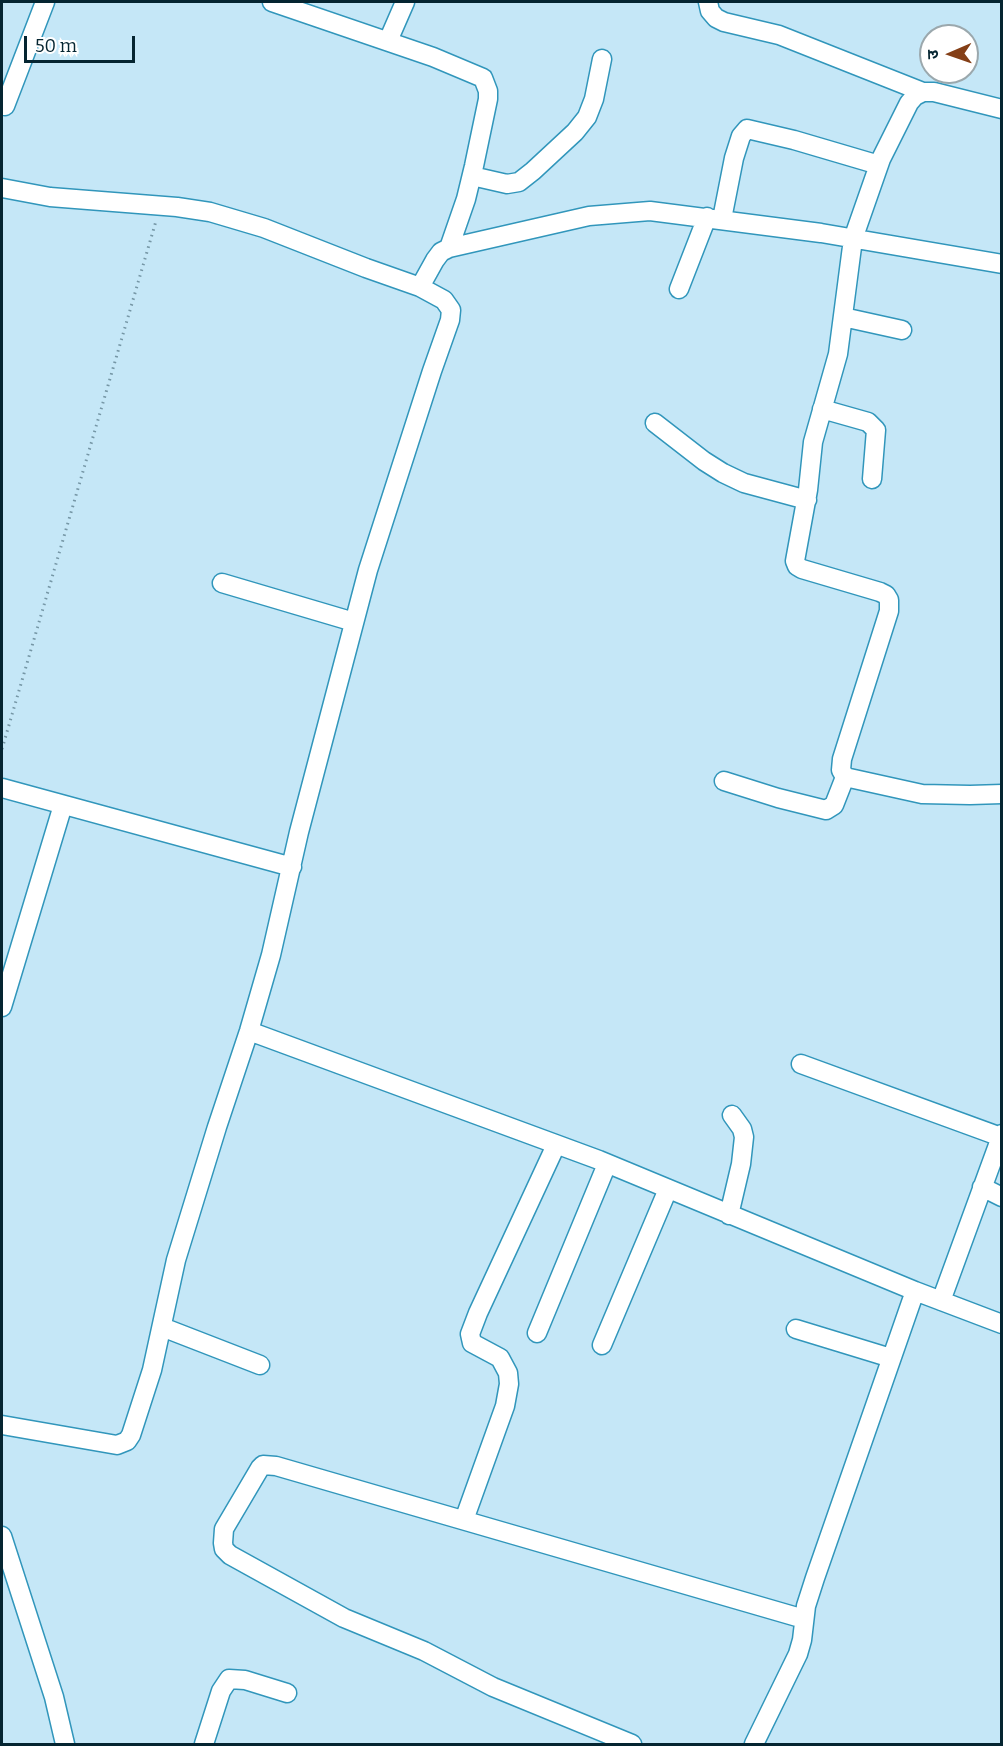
<!DOCTYPE html>
<meta charset="utf-8">
<style>
body{margin:0}
#map{position:relative;width:1003px;height:1746px;overflow:hidden;background:#c5e7f7;font-family:Bitter,"Noto Sans Devanagari",serif}
canvas{display:block}
.frame{position:absolute;inset:0;border:3px solid #052531;pointer-events:none}
.north{position:absolute;left:919px;top:24px;width:60px;height:60px;box-sizing:border-box;background:#fff;border:2px solid #9ba8ad;border-radius:50%;rotate:268deg;font-size:16px;font-weight:700;line-height:24px;text-align:center;color:#052531}
.north::after{content:'';display:block;margin:auto;width:21px;height:27px;background:#843f17;clip-path:polygon(50% 0,100% 100%,50% 72%,0 100%)}
.scale{position:absolute;left:24px;top:36px;width:111px;height:27px;box-sizing:border-box;border:3px solid #052531;border-top:0;padding-left:8px;font-size:18px;line-height:21px;white-space:nowrap;color:#052531;-webkit-text-stroke:4px #fff;paint-order:stroke}
</style>
<div id="map">
<canvas width="1003" height="1746"></canvas>
<div class="frame"></div>
<div class="north">उ</div>
<div class="scale">50 m</div>
</div>
<script>
const c = document.querySelector('canvas').getContext('2d');
c.lineJoin = 'round';
const shape = rows => new Path2D(rows.map(r => 'M' + r).join(''));
function strokePath(path, color, width, dash) { c.strokeStyle = color; c.lineWidth = width; c.lineCap = dash ? 'butt' : 'round'; c.setLineDash(dash || []); c.stroke(path); }
const minor = shape([
 [272,2,433,57,483,78,488,91,488,99,474,166,466,199,449,248],
 [708,2,710,11,716,18,724,22,779,35,923,92],
 [388,41,405,2],
 [5,106,45,2],
 [1002,109,934,92,923,92,915,96,909,103,881,159,853,239,838,354,813,442,808,490,795,561,797,566,802,569,880,592,886,595,889,600,889,611,842,759,841,770,845,777,922,794,970,795,1002,794],
 [472,176,507,184,519,182,533,171,575,132,587,117,594,99,602,59],
 [2,188,50,197,177,207,210,212,264,228,366,268,420,287,435,260,441,252,449,248,589,216,650,211,821,233,1002,264],
 [722,219,734,158,741,136,747,129,794,140,879,165],
 [679,289,707,217],
 [843,317,902,330],
 [822,409,868,422,876,430,872,479],
 [655,423,704,461,723,473,744,483,807,500],
 [222,583,354,622],
 [724,781,778,798,826,810,834,805,845,777],
 [2,788,292,867],
 [2,1007,63,805],
 [249,1031,599,1160,915,1291,1002,1324],
 [801,1064,1001,1137],
 [982,1187,1002,1197],
 [729,1215,741,1164,744,1137,742,1129,732,1115],
 [941,1301,1002,1134],
 [162,1327,260,1365],
 [796,1329,891,1358],
 [537,1333,607,1164],
 [602,1345,668,1189],
 [2,1425,117,1445,127,1441,131,1435,152,1370,176,1260,217,1127,249,1031,271,955,299,832,368,570,432,371,450,320,451,310,444,300,420,287],
 [464,1520,505,1406,509,1384,508,1373,500,1358,472,1343,470,1334,478,1313,556,1145],
 [2,1536,54,1697,65,1744],
 [204,1744,221,1691,229,1679,245,1680,287,1693],
 [632,1744,493,1687,424,1651,344,1618,230,1555,224,1549,223,1543,224,1529,260,1468,263,1465,276,1466,804,1619],
 [754,1744,798,1654,802,1640,806,1606,815,1578,915,1291]
]);
strokePath(minor, '#3196bb', 21);
strokePath(shape([
 [2,749,156,221]
]), '#7596a5', 3, [1.5, 4.5]);
strokePath(minor, '#fff', 18);
</script>
